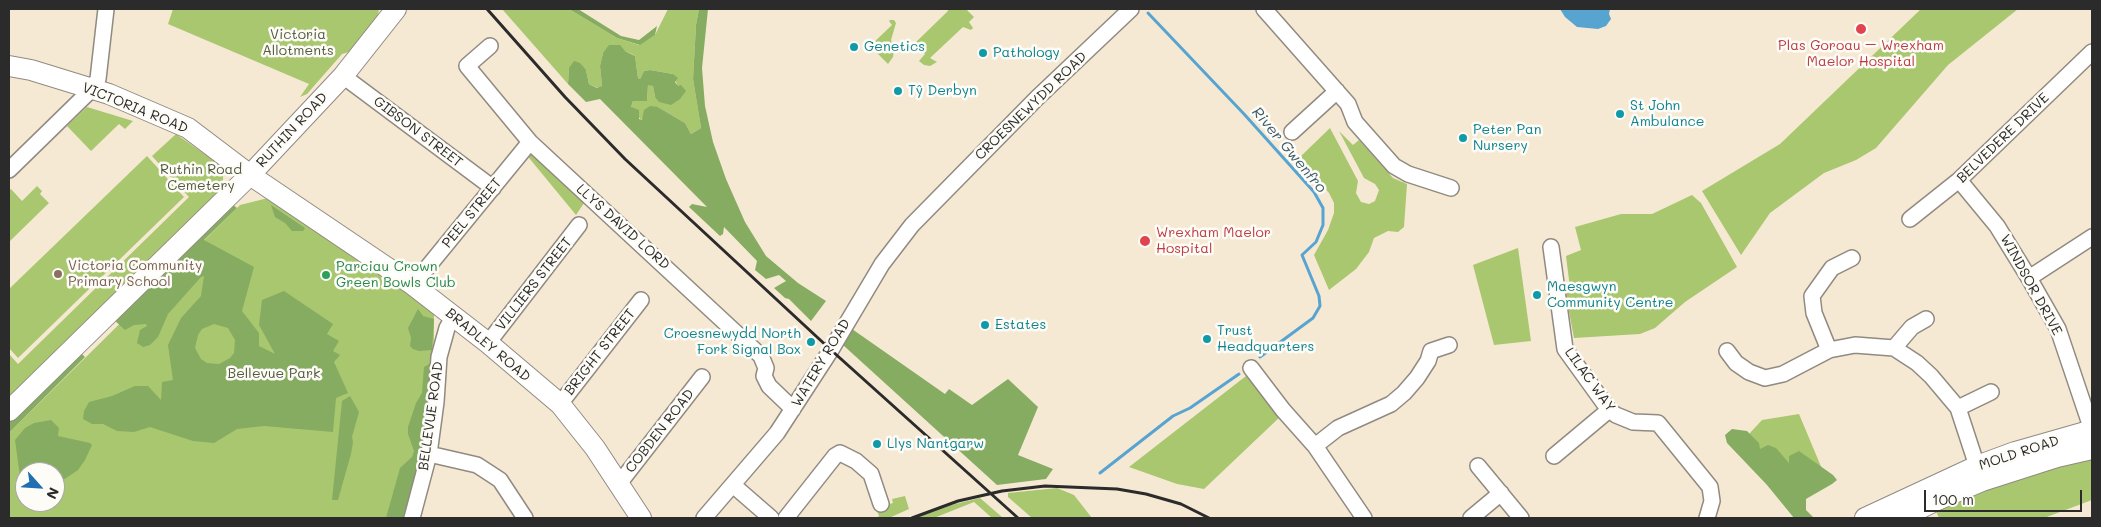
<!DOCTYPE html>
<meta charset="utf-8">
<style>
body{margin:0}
#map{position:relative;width:2101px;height:527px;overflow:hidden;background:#f6e9d4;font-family:Mali,sans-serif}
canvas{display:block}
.frame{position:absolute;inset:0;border:10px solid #2b2b2b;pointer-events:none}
.north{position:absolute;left:15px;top:462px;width:50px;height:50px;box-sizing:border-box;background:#fdfcf7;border:1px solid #a9a8a5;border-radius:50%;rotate:116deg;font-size:14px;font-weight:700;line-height:20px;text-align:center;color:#2b2b2b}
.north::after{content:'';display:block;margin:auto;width:18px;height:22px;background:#1f6fb2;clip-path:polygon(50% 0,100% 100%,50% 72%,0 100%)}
.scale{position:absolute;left:1924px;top:490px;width:158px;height:22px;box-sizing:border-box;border:2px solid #2b2b2b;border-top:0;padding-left:6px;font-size:15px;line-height:18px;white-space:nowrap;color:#2b2b2b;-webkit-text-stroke:4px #fdfcf7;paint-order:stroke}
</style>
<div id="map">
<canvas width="2101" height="527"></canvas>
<div class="frame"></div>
<div class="north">N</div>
<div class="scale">100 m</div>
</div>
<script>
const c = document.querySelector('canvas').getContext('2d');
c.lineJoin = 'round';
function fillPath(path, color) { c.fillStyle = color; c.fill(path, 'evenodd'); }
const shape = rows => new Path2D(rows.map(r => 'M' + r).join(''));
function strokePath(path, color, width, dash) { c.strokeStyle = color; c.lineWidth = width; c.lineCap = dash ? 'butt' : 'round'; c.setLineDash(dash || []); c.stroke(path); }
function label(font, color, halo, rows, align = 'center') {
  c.font = font + ' Mali,sans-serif'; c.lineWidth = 5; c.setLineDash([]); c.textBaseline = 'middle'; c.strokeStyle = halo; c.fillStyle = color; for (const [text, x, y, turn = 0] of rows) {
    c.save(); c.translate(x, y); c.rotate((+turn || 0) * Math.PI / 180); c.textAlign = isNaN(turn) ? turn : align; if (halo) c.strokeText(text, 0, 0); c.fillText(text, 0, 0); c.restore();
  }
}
fillPath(shape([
 [173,9,375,10,379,9,378,15,349,52,342,54,307,94,300,97,309,84,168,24],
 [502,9,569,9,617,38,639,45,655,35,668,9,699,9,696,25,693,79,701,128,691,134,685,123,658,107,641,120,631,107,633,101,647,101,648,84,653,86,655,97,678,87,673,74,650,70,644,71,640,79,638,78,635,56,632,54,625,51,603,53,600,66,602,86,598,88,589,84,586,70,569,68,568,84],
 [948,9,967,10,974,17,969,22,973,28,971,30,963,27,930,58,937,62,930,66,924,65,919,61,925,54,915,43,948,11],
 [1921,9,2018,9,1948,65,1876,148,1856,160,1824,173,1770,213,1741,255,1702,191,1780,144],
 [890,20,894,20,896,23,891,40,894,50,893,57,888,64,870,46,892,25,889,21],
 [87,107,133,121,125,129,119,124,91,151,67,126],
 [1330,128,1358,181,1356,193,1361,202,1369,204,1375,201,1379,190,1375,184,1364,178,1339,131,1353,145,1359,140,1393,178,1407,184,1404,227,1398,232,1388,231,1374,238,1369,252,1356,269,1329,290,1314,255,1328,230,1334,213,1334,203,1329,193,1299,158],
 [176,134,223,167,223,192,9,402,9,354,18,364,189,197,152,156],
 [529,152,534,153,582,198,584,203,576,215,525,153],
 [147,156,184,197,18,358,9,348,9,289],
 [37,186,42,191,40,194,49,203,9,242,9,191,11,189,22,201],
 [1692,195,1701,203,1737,267,1685,302,1655,328,1640,334,1574,338,1565,290,1570,288,1566,256,1581,250,1575,227,1621,214,1652,214],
 [268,198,410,290,434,314,434,339,420,451,402,518,9,518,9,433,240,205],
 [25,472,55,472,55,502,25,502],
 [1518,248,1531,341,1494,345,1473,265],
 [1246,376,1281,416,1204,489,1177,484,1129,467],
 [1799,414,1825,476,1736,448,1762,420],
 [2092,459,2092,500,2044,518,1939,518,1936,511,1971,494,2069,462],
 [1057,488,1074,495,1092,518,1032,518,1008,497,1008,493],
 [905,496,909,509,889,518,877,518,879,516,876,508,893,503,892,499],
 [980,498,1002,517,992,518,974,502,934,518,914,518,955,504]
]), '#a9c76e');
fillPath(shape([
 [569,9,578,9,621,36,639,40,657,26,655,35,640,45,617,38],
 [699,9,708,9,702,68,705,106,713,142,726,179,745,222,766,256,798,283,826,301,811,321,789,299,785,298,774,288,786,281,779,275,766,279,755,270,757,261,724,227,723,234,720,236,689,207,692,204,707,207,600,99,586,102,568,84,569,68,574,61,580,63,586,70,589,84,597,88,602,86,600,66,603,53,609,45,620,45,625,51,635,56,638,78,640,79,644,71,650,70,673,74,678,78,675,82,678,86,681,85,686,91,680,99,671,105,659,102,655,97,653,86,648,85,647,101,633,101,631,107,639,110,639,119,642,120,644,110,650,106,658,107,685,123,691,134,701,128,693,79,696,25],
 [231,203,237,208,204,240,254,267,242,311,259,333,259,346,275,354,259,325,262,300,284,291,333,324,327,334,339,341,333,351,340,355,334,362,348,393,336,398,333,432,264,426,237,429,214,443,193,441,150,427,134,432,117,431,103,424,92,424,83,419,84,411,89,402,112,396,135,386,148,386,161,400,162,382,173,380,168,345,181,318,201,296,204,276,201,277,168,314,158,337,150,345,143,347,137,343,140,330,147,326,146,324,134,325,125,330,113,319],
 [214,324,228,328,235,340,234,353,230,358,219,364,207,363,201,359,195,348,198,335,202,329],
 [271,205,305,228,303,231,292,231,285,223,275,217],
 [418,309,423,316,434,319,432,350,419,351,413,349,410,346,411,338,408,328],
 [852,329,945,394,949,389,972,405,1008,379,1038,407,1018,455,1053,469,1046,479,997,485,843,345],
 [79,351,85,357,9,433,9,421],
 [431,363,434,366,423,452,405,518,386,518,400,468,412,457,414,451,408,434,408,427,416,403,422,393,424,367],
 [350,396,359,412,352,437,353,442,351,454,338,500,332,500,342,401],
 [51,420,59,428,58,436,90,443,92,445,85,460,78,470,60,482,55,483,55,472,25,472,25,476,20,477,15,440,25,428,34,423],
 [1732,429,1747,431,1759,443,1760,449,1768,445,1776,448,1789,463,1789,456,1799,451,1833,475,1837,480,1832,484,1806,499,1806,510,1814,518,1794,518,1767,485,1727,443,1725,435]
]), '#86ac61');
fillPath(shape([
 [1560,9,1610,9,1609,14,1611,19,1606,26,1598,29,1577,27,1565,17]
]), '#58a4d1');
strokePath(shape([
 [1148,13,1244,114,1314,192,1323,208,1323,225,1316,242,1302,255,1319,296,1320,306,1313,318,1260,357],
 [1100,473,1173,416,1190,408,1239,374]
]), '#58a4d1', 3);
const minor = shape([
 [1264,9,1348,104,1355,122,1394,166,1408,174,1451,188],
 [490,46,467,66,530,142,761,356,766,368,764,376,769,386,793,409],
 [343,76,493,188],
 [1292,132,1337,91],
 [9,170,92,89,98,79,106,9],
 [1959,180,1997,226,2029,278,2058,329,2092,430],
 [1910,219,1959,180,2092,52],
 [1551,247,1565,349,1609,410,1616,415,1633,422,1658,423,1710,487,1712,501,1707,518],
 [2029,278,2092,237],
 [413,285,530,142],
 [488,343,579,225],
 [1894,348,1912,327,1926,319],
 [1829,350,1814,313,1812,296,1832,268,1852,258],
 [1727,351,1736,363,1749,372,1765,378,1783,374,1829,350,1855,345,1894,348,1917,363,1931,376,1958,408,1977,466],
 [1251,368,1283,410,1315,446,1364,518],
 [560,404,641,300],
 [1958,408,1991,392],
 [1315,446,1338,428,1391,404,1404,393,1417,378,1428,361,1431,351,1449,345],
 [429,454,477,465,500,480,525,518],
 [1554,456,1609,410],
 [1478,466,1521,518],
 [618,485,702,377],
 [733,485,771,518],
 [412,518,429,454,436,402,439,357,447,328,454,316],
 [704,518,777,433,831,350,882,264,912,225,1037,98,1131,9],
 [786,518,835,456,840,453,856,461,871,474,881,504],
 [1471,518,1501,493]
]);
const major = shape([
 [9,66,31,70,109,94,188,128,250,175,413,285,488,343,560,404,595,448,641,518],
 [9,411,250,175,343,76,396,9],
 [1865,518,1977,466,2015,452,2092,430],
 [1901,518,1935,501,1982,481,2057,457,2092,449]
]);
strokePath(minor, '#908a80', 18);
strokePath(major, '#908a80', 22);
strokePath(minor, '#fff', 15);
strokePath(major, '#fff', 20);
strokePath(shape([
 [487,9,565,97,625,159,831,350,1018,518],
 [912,518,958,501,1002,491,1045,486,1117,489,1146,494,1181,504,1209,518]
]), '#2b2b2b', 3);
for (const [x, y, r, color] of [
 [1861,29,6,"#e0444e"],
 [854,47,5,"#0f9aa8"],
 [983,53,5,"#0f9aa8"],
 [898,91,5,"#0f9aa8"],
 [1620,114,5,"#0f9aa8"],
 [1463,138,5,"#0f9aa8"],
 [1145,241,6,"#e0444e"],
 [58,274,5,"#8d6e63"],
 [326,275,5,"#2e9e5b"],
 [1537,295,5,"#0f9aa8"],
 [985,325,5,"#0f9aa8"],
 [1207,339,5,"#0f9aa8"],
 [811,342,5,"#0f9aa8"],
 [877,444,5,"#0f9aa8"]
]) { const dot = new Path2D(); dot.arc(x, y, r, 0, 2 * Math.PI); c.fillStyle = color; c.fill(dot); strokePath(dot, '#fdfcf7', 2); }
label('14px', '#515a3f', '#fdfcf7', [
 ["Victoria",298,35],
 ["Allotments",298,51],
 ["Ruthin Road",201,170],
 ["Cemetery",201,186],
 ["Bellevue Park",274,374]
]);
label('14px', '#be3a42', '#fdfcf7', [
 ["Plas Goroau – Wrexham",1861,46],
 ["Maelor Hospital",1861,62],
 ["Wrexham Maelor",1156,233,"left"],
 ["Hospital",1156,249,"left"]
]);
label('14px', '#0d838f', '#fdfcf7', [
 ["Genetics",864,47],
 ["Pathology",993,53],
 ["Tŷ Derbyn",908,91],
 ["St John",1630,106],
 ["Ambulance",1630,122],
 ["Peter Pan",1473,130],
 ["Nursery",1473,146],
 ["Maesgwyn",1547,287],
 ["Community Centre",1547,303],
 ["Estates",995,325],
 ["Trust",1217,331],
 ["Headquarters",1217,347],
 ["Croesnewydd North",801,334,"right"],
 ["Fork Signal Box",801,350,"right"],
 ["Llys Nantgarw",887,444]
], 'left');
label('14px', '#2b2b2b', '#fdfcf7', [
 ["CROESNEWYDD ROAD",1031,106,-44],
 ["VICTORIA ROAD",135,108,22],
 ["RUTHIN ROAD",292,130,-47],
 ["GIBSON STREET",418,132,37],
 ["BELVEDERE DRIVE",2003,138,-44],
 ["PEEL STREET",472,213,-51],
 ["LLYS DAVID LORD",623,227,42],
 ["VILLIERS STREET",534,284,-52],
 ["WINDSOR DRIVE",2031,285,61],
 ["BRADLEY ROAD",488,345,40],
 ["BRIGHT STREET",600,352,-52],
 ["WATERY ROAD",821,363,-59],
 ["LILAC WAY",1590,380,54],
 ["BELLEVUE ROAD",431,416,-82],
 ["COBDEN ROAD",660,431,-52],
 ["MOLD ROAD",2019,453,-18]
]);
label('14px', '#785e54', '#fdfcf7', [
 ["Victoria Community",68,266],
 ["Primary School",68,282]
], 'left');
label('14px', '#27864d', '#fdfcf7', [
 ["Parciau Crown",336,267],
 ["Green Bowls Club",336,283]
], 'left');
label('italic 15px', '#3d5b6d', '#fdfcf7', [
 ["River Gwenfro",1289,150,50]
]);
</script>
